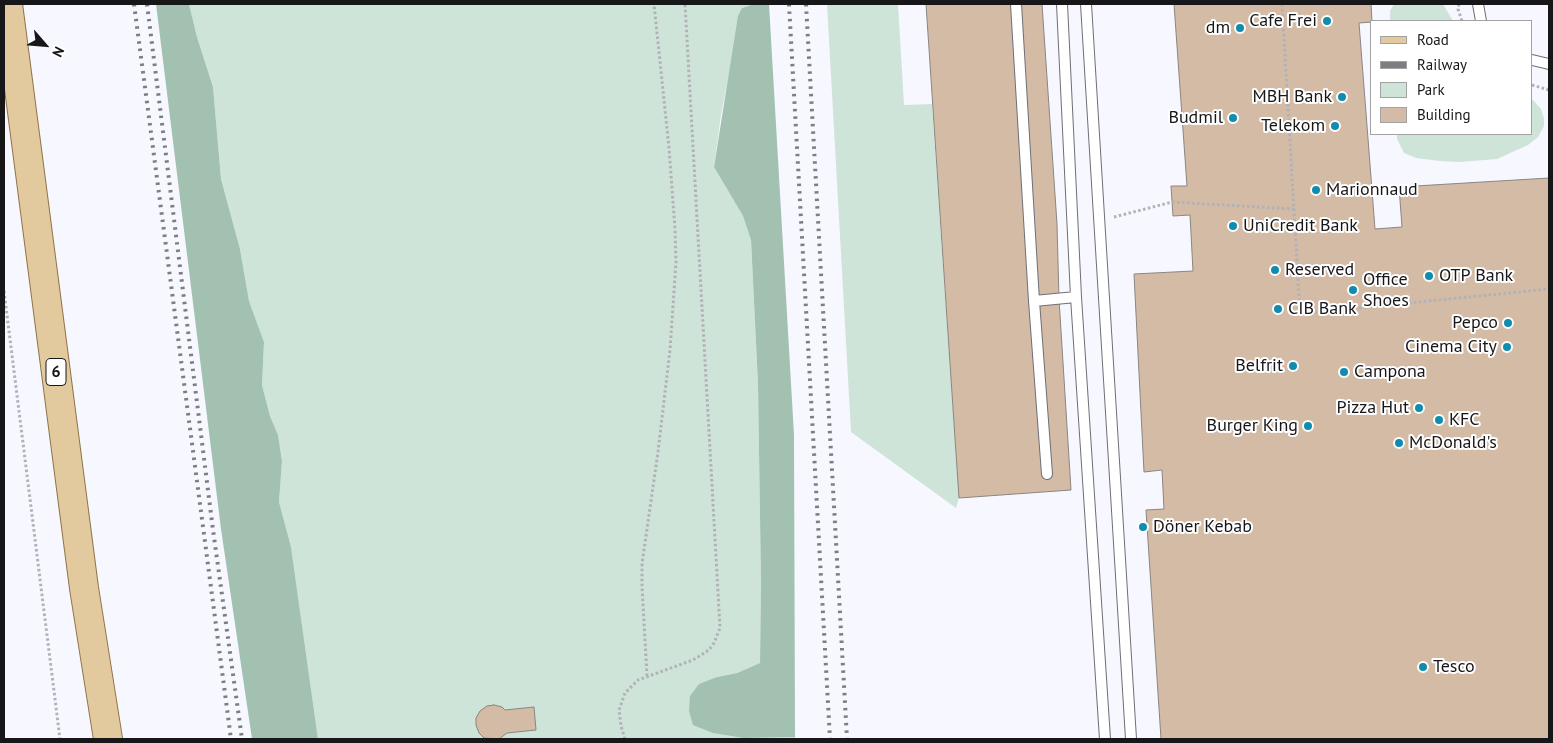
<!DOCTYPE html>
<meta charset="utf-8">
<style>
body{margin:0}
#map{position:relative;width:1553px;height:743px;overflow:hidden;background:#f7f7ff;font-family:"PT Sans",sans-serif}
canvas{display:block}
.frame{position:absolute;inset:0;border:5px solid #17171a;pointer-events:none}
.legend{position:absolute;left:1370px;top:20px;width:162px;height:115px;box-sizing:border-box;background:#fff;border:1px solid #a2a2a3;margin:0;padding:6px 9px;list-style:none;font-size:15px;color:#17171a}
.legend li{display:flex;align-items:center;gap:10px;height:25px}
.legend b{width:25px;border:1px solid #a2a2a3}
.north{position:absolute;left:20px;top:20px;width:50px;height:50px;-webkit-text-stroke:4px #fff;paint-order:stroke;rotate:117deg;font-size:14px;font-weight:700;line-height:20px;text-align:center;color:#17171a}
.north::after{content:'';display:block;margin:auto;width:18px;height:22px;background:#17171a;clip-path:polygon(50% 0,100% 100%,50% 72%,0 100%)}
</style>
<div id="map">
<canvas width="1553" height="743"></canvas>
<div class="frame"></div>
<ul class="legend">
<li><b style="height:6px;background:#e2ca9e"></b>Road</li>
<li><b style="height:6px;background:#7d7d82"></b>Railway</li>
<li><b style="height:14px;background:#cee4d8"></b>Park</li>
<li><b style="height:14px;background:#d4bba6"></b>Building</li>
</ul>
<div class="north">N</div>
</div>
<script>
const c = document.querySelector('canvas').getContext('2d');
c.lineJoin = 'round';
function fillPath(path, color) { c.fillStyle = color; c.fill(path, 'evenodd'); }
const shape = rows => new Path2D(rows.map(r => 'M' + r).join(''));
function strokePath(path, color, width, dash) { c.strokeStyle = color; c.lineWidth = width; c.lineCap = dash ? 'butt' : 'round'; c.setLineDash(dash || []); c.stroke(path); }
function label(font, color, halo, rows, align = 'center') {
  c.font = font + ' "PT Sans",sans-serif'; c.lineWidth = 4; c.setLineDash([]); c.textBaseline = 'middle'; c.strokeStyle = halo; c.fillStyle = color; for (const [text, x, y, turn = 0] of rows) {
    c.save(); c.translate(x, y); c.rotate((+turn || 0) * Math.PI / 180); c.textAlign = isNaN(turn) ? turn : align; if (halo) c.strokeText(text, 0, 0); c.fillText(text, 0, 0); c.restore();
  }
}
fillPath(shape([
 [189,4,754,4,742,8,721,115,714,167,743,216,751,240,758,384,761,584,760,663,737,673,717,677,744,738,795,737,795,739,318,739,291,547,279,502,282,461,278,435,270,416,262,385,264,342,249,301,240,249,221,179,213,87,197,37],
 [827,4,898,4,904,105,932,104,959,498,956,508,851,432],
 [1394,4,1443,4,1453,21,1390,21,1390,11],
 [1532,99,1541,109,1544,118,1544,126,1538,137,1528,145,1497,159,1460,162,1440,161,1416,158,1404,153,1397,139,1397,134,1532,134]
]), '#cee4d8');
fillPath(shape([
 [156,4,189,4,197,37,213,87,221,179,240,249,249,301,264,342,262,385,270,416,278,435,282,461,279,502,291,547,318,739,252,739,221,529],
 [754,4,769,4,794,435,795,737,744,738,713,733,693,725,689,711,690,696,699,684,717,677,737,673,760,663,761,584,758,384,751,240,743,216,714,167,738,16,742,8]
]), '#a2c1b0');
const building = shape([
 [926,4,1042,4,1057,224,1059,299,1071,490,959,498,926,4],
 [1174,4,1371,4,1372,22,1359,23,1375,229,1402,227,1399,187,1549,178,1549,739,1161,739,1146,510,1164,509,1162,470,1144,472,1134,274,1193,271,1190,215,1173,216,1171,186,1187,186,1174,4],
 [494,705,502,707,505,710,534,707,536,730,507,733,499,739,484,738,479,733,476,725,476,718,480,711,487,706,494,705]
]);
fillPath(building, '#d4bba6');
strokePath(building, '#8a8580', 1);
const lane = shape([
 [1016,4,1034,301,1047,474],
 [1062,4,1076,297,1105,739],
 [1086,4,1131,739],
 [1478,4,1481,21],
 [1532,60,1549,64],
 [1034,301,1076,297]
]);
const primary = shape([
 [8,4,84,588,108,739]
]);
strokePath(lane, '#6e6f75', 12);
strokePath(primary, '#8f7446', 30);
strokePath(shape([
 [1282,4,1300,314,1549,289],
 [1459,4,1458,9,1462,21],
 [1532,85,1549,90],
 [1114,217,1172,202,1294,209],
 [4,291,60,739],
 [647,676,642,586,642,564,658,452,670,350,676,262,675,229,669,148,654,4],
 [625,739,621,726,619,710,625,693,638,680,693,660,709,650,714,643,720,628,685,4]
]), '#b1b1b8', 3, [2.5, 2.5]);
strokePath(lane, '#fff', 10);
strokePath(primary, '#e2ca9e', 28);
strokePath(shape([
 [134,4,231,739],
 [147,4,213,530,242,739],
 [789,4,830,739],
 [806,4,847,739]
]), '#7d7d82', 4, [2.5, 5]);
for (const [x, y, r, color] of [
 [1327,21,5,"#108cae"],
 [1240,28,5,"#108cae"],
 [1342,97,5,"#108cae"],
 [1233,118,5,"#108cae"],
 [1335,126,5,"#108cae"],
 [1316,190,5,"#108cae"],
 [1233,226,5,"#108cae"],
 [1275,270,5,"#108cae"],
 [1429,276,5,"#108cae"],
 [1353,290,5,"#108cae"],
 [1278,309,5,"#108cae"],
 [1508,323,5,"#108cae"],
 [1507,347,5,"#108cae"],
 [1293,366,5,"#108cae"],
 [1344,372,5,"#108cae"],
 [1419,408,5,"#108cae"],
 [1439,420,5,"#108cae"],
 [1308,426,5,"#108cae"],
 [1399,443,5,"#108cae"],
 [1143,527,5,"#108cae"],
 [1423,667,5,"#108cae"]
]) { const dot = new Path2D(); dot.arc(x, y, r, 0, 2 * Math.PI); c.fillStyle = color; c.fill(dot); strokePath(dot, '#fff', 2); }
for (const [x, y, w] of [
 [56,372,20]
]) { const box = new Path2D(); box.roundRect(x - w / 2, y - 13.5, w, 27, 4); c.fillStyle = '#fff'; c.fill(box); strokePath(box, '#17171a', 1); }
label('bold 16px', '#17171a', null, [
 ["6",56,372]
]);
label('18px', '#17171a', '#fff', [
 ["Cafe Frei",1317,21,"right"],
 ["dm",1230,28,"right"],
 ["MBH Bank",1332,97,"right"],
 ["Budmil",1223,118,"right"],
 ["Telekom",1325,126,"right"],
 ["Marionnaud",1326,190],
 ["UniCredit Bank",1243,226],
 ["Reserved",1285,270],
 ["OTP Bank",1439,276],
 ["Office",1363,280],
 ["Shoes",1363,301],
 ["CIB Bank",1288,309],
 ["Pepco",1498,323,"right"],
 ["Cinema City",1497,347,"right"],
 ["Belfrit",1283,366,"right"],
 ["Campona",1354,372],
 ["Pizza Hut",1409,408,"right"],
 ["KFC",1449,420],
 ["Burger King",1298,426,"right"],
 ["McDonald's",1409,443],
 ["Döner Kebab",1153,527],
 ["Tesco",1433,667]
], 'left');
</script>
